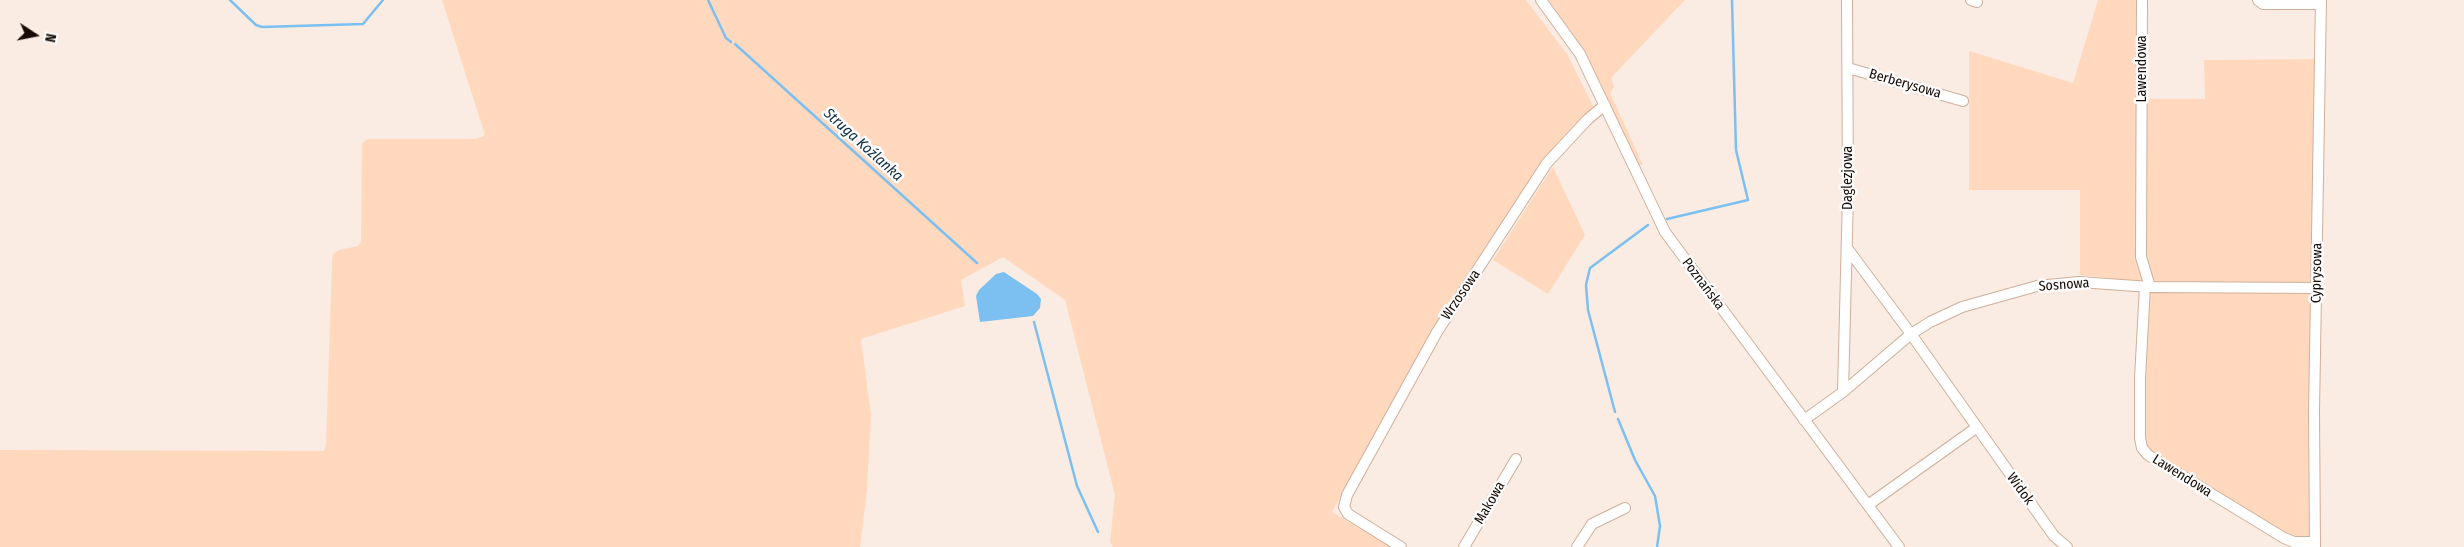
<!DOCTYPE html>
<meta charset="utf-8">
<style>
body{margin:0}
#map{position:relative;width:2464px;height:547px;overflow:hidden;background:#faece3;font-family:"Fira Sans Condensed",sans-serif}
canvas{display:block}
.north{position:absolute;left:10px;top:10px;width:50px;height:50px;-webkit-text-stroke:4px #fcfcfc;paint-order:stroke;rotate:101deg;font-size:14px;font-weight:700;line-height:20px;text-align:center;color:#160b05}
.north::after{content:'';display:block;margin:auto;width:18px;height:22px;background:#160b05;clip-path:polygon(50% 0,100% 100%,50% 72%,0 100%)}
</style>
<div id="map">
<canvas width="2464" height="547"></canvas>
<div class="north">N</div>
</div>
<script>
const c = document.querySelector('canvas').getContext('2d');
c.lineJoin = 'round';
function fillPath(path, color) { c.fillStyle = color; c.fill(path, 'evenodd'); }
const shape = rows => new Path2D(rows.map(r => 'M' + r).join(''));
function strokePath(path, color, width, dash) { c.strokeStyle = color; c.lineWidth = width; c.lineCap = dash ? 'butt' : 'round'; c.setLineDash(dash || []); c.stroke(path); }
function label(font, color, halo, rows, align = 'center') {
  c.font = font + ' "Fira Sans Condensed",sans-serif'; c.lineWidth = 5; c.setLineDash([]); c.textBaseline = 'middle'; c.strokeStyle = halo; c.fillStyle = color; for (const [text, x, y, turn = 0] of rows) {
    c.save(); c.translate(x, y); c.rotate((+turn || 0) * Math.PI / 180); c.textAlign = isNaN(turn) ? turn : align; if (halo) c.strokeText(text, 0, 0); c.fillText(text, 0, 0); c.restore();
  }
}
fillPath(shape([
 [442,0,1526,0,1567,54,1594,108,1544,159,1434,329,1332,512,1391,547,1113,547,1110,542,1115,495,1065,300,1003,257,961,280,965,306,861,339,871,415,867,490,860,547,0,547,0,450,324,451,326,445,332,261,333,254,339,250,358,246,361,241,362,143,368,139,475,139,484,136,484,132],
 [1549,0,1685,0,1611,78,1614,87,1610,93,1643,165,1637,165,1586,54],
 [2098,0,2138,0,2137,99,2205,99,2204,60,2317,59,2311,538,2294,538,2152,455,2145,447,2142,436,2148,282,2080,275,2080,190,1969,190,1969,51,2073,83],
 [1553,167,1585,235,1548,294,1493,260]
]), '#ffd8be');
fillPath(shape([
 [1004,272,1037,294,1041,299,1040,308,1033,316,980,322,976,296,979,290,996,274]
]), '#7bc0f0');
strokePath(shape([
 [230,0,256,25,262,27,363,24,383,0],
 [708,0,726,38,731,42],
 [735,44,977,263],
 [1667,219,1748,200,1736,150,1732,0],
 [1034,322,1077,486,1098,532],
 [1615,412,1588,310,1586,285,1590,268,1648,225],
 [1618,419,1635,460,1655,496,1660,526,1657,547]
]), '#7bc0f0', 2.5);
const minor = shape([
 [1541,0,1580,54,1665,232,1899,547],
 [1971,0,1977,2],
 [2142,0,2141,257,2150,287],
 [2258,0,2263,4,2321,4],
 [1848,68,1963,101],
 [1847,248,1911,334,2054,536,2067,547],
 [2145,286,2140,378,2140,438,2142,448,2148,455,2284,538,2294,542,2315,542],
 [1843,392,1911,334,1930,322,1962,307,2037,286,2079,282,2150,287,2317,288],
 [1804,420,1843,392,1848,194,1847,0],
 [1868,505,1976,428],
 [1401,547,1348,514,1344,507,1347,495,1437,332,1547,163,1588,119,1605,105],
 [1464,547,1516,459],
 [1577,547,1592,524,1625,508],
 [2315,547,2314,412,2321,0]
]);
strokePath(minor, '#cfaf9a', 12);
strokePath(minor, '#fff', 10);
label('14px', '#160b05', '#fcfcfc', [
 ["Lawendowa",2142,69,-90],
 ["Berberysowa",1905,84,16],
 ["Daglezjowa",1848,178,-90],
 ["Cyprysowa",2317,273,-89],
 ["Poznańska",1703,284,53],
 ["Sosnowa",2064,285,-4],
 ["Wrzosowa",1461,295,-56],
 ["Lawendowa",2182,476,32],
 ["Widok",2020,489,54],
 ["Makowa",1490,503,-60]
]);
label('italic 15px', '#113044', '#fcfcfc', [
 ["Struga Koźlanka",863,145,42]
]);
</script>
